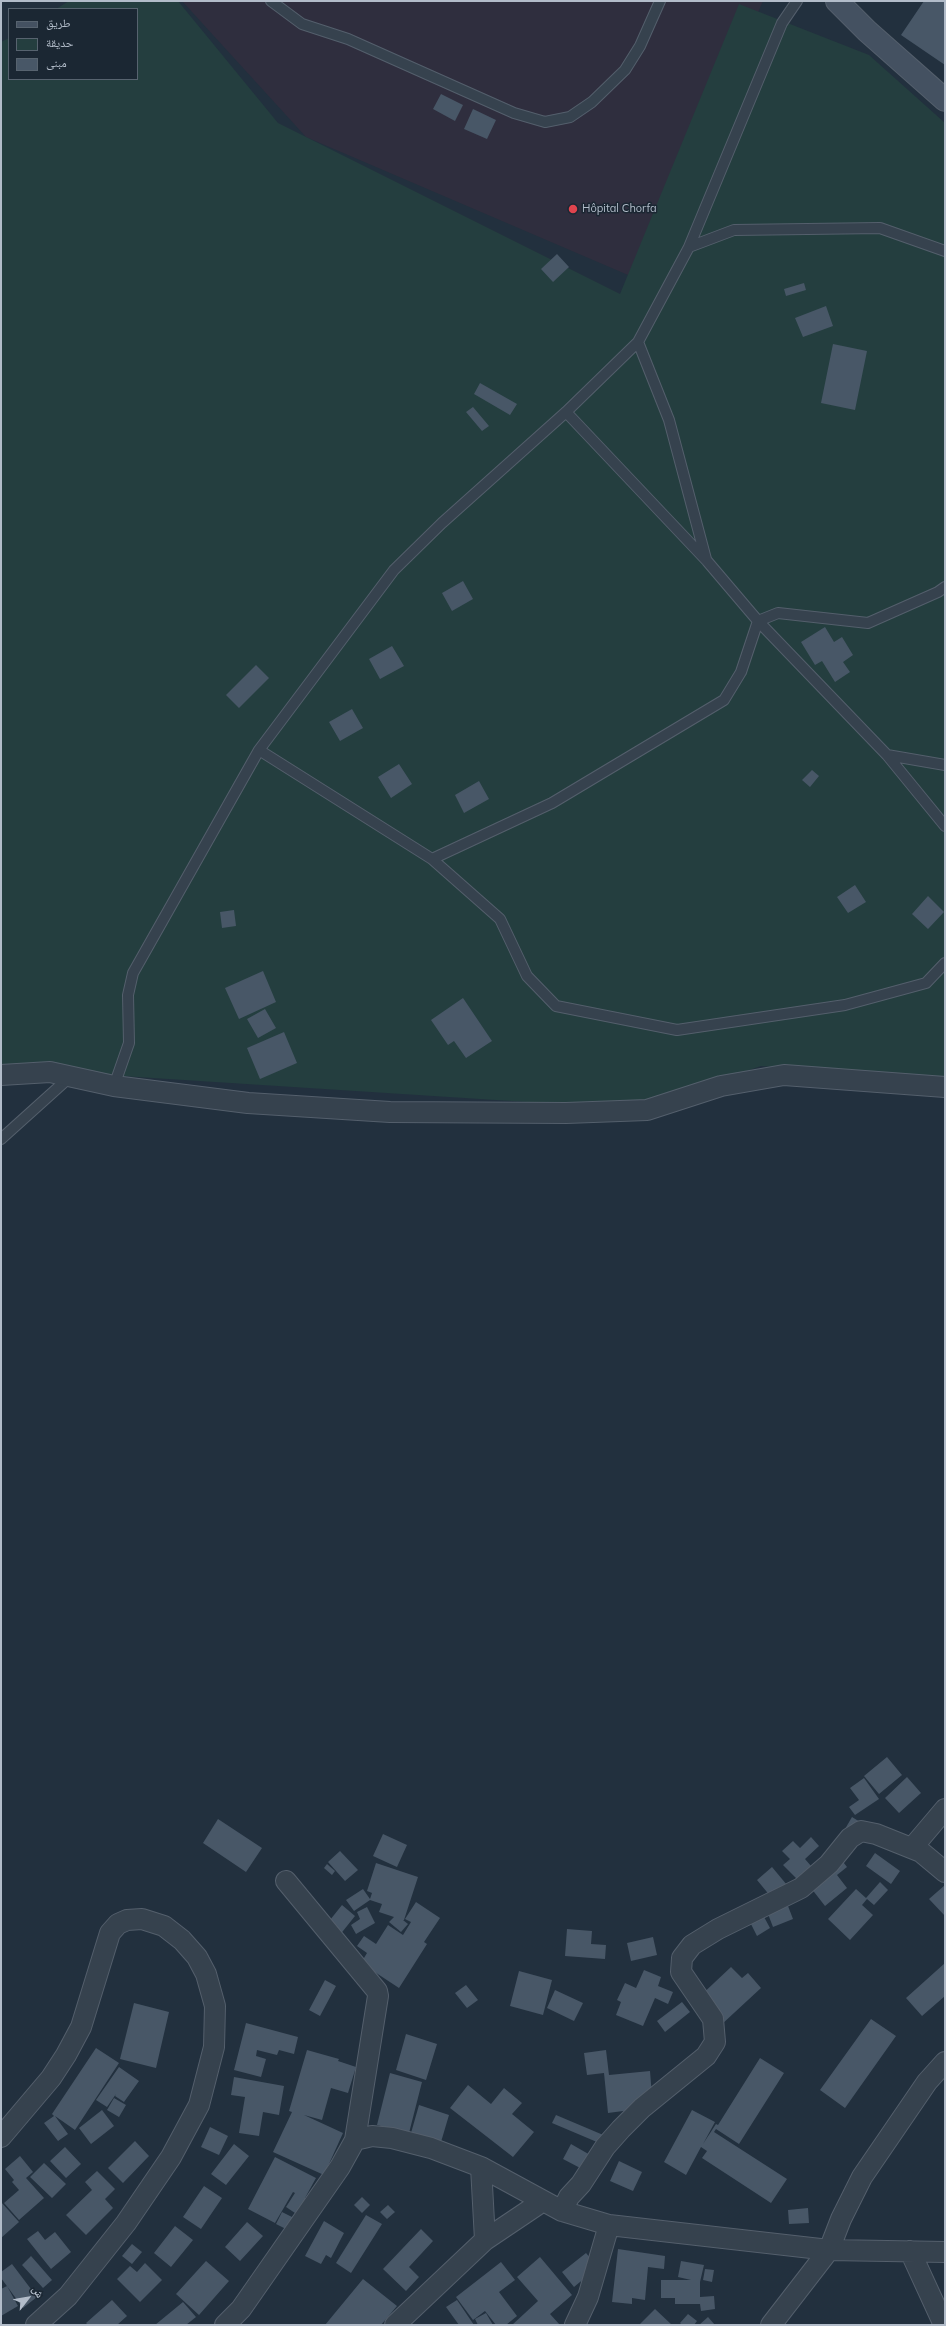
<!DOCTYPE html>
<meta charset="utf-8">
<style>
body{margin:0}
#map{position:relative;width:946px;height:2326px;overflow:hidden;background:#22303e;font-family:Mulish,"Noto Naskh Arabic",sans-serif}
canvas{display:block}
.frame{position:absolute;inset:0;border:2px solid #b2bcc9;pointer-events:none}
.legend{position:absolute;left:8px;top:8px;width:130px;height:72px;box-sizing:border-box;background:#1b2733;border:1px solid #57636f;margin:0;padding:5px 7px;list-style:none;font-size:12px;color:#b2bcc9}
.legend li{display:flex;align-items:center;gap:8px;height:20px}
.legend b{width:20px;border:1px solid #57636f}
.north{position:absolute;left:8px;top:2278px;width:40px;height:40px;-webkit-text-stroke:3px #1b2733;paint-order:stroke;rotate:59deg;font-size:11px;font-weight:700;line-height:16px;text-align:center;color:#b2bcc9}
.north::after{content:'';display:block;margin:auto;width:14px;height:18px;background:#b2bcc9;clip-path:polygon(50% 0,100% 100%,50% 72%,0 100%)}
</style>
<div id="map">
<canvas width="946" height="2326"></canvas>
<div class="frame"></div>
<ul class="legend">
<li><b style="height:5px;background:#445161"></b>طريق</li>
<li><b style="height:11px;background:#243e3f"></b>حديقة</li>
<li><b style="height:11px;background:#485767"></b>مبنى</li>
</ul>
<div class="north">ش</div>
</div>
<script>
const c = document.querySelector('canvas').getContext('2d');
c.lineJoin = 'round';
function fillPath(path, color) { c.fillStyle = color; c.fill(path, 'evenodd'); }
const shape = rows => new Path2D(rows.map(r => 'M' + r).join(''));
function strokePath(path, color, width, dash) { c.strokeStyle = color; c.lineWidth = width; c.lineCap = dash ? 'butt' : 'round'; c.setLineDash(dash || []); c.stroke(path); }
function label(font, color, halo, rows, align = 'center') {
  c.font = font + ' Mulish,sans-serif'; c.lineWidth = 3; c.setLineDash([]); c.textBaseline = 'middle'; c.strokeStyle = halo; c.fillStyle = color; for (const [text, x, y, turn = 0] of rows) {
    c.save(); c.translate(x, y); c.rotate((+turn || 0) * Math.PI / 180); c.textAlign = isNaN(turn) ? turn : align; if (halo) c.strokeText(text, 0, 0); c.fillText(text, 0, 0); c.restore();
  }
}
fillPath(shape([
 [182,1,763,1,642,281,306,137]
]), '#2f2e3e');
fillPath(shape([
 [69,1,178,1,278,123,620,294,739,4,869,55,945,123,945,1080,761,1066,636,1109,75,1073,1,1082,1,42,9,38,9,79,137,79,137,9,56,9]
]), '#243e3f');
fillPath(shape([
 [924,1,945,1,945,65,901,35],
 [441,94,463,105,455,121,433,109],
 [473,109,496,120,487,139,464,129],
 [557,254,569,267,553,282,541,269],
 [804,283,806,290,786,296,784,289],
 [826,306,833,326,803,337,795,318],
 [833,344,867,351,855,410,821,403],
 [480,383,517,404,510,415,474,394],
 [473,407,489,426,482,431,466,412],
 [463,581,473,599,452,611,442,593],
 [825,627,834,642,842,637,853,655,843,662,850,672,835,682,822,661,815,665,801,642],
 [392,646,404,666,380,679,369,659],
 [256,665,269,678,239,708,226,695],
 [352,709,363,728,340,741,329,722],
 [399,764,412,784,391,798,378,777],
 [812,770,819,776,810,787,802,780],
 [479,781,489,799,464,813,455,795],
 [855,885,866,902,848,913,837,897],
 [928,896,944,912,928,929,912,914],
 [234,910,236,926,222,928,220,912],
 [263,971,276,1002,239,1019,225,988],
 [463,998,492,1041,466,1058,454,1041,448,1045,431,1020],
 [265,1009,276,1028,258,1038,247,1019],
 [284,1032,297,1063,260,1079,247,1048],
 [887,1757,902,1775,879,1794,864,1776],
 [907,1777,921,1793,899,1813,885,1798],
 [864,1778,879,1799,855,1815,849,1807,859,1800,850,1788],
 [852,1817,873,1830,866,1841,845,1829],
 [218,1819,262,1848,246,1872,203,1843],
 [383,1834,407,1845,397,1867,373,1856],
 [811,1837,819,1846,805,1859,811,1866,797,1879,783,1865,790,1859,782,1851,793,1841,800,1848],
 [340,1851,358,1870,345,1881,328,1862],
 [875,1853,900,1871,891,1884,866,1866],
 [840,1858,847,1867,837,1875,847,1888,825,1906,811,1888],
 [376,1863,418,1877,404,1920,403,1920,408,1924,401,1932,389,1922,394,1917,379,1912,382,1904,370,1900,354,1911,346,1900,363,1889,370,1899,372,1893,367,1891],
 [327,1864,335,1871,332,1875,324,1868],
 [772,1867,792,1891,776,1903,757,1880],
 [880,1882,888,1890,874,1905,867,1899,862,1905,873,1915,850,1940,828,1919,856,1889,866,1898],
 [945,1885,945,1916,929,1899],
 [416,1902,440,1918,424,1942,427,1944,399,1988,361,1963,367,1953,357,1946,364,1936,376,1944,388,1925,403,1935,411,1922,405,1919],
 [342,1905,355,1916,339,1936,326,1925],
 [788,1906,793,1919,773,1927,768,1914],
 [367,1907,375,1923,356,1934,351,1925,360,1919,357,1912],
 [763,1915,770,1928,757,1936,750,1922],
 [567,1929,592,1931,591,1944,606,1945,605,1959,565,1956],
 [653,1937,657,1955,631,1961,627,1943],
 [945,1963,945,1996,922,2016,906,1998],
 [731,1967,742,1978,748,1973,761,1988,721,2025,697,1999],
 [644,1970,661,1977,658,1986,673,1992,668,2004,655,1998,643,2026,616,2015,621,2002,617,2000,625,1983,636,1988],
 [519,1971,552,1980,543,2015,510,2006],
 [325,1980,336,1986,320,2016,309,2010],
 [466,1985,478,2000,467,2008,455,1993],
 [555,1990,583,2003,574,2021,547,2008],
 [682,2002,690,2012,665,2032,657,2021],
 [134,2003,169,2012,156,2068,120,2059],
 [871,2019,896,2036,845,2108,820,2090],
 [246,2023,298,2037,294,2054,279,2050,277,2055,257,2050,256,2056,266,2059,261,2077,234,2070],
 [406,2034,437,2044,426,2080,396,2070],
 [96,2048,119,2063,75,2130,55,2116,68,2134,58,2141,44,2123,54,2116,52,2114],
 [307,2050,339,2059,338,2061,356,2067,348,2093,331,2088,322,2120,304,2115,343,2133,324,2175,273,2152,292,2112,289,2111],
 [606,2050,609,2075,650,2071,652,2096,646,2108,608,2113,604,2073,587,2075,584,2053],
 [760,2058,784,2073,739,2144,716,2129,714,2132,787,2179,771,2203,702,2158,707,2151,701,2147,686,2175,664,2162,692,2110,715,2122,703,2144,716,2124,718,2125],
 [119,2067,139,2081,124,2102,115,2096,116,2094,107,2107,96,2100],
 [390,2073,422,2082,409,2133,377,2125],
 [234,2077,284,2086,279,2115,263,2112,259,2136,239,2133,245,2097,231,2095],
 [468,2085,491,2104,504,2088,522,2103,512,2114,534,2132,513,2157,450,2108],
 [114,2098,126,2105,119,2117,107,2110],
 [419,2105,449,2115,441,2142,411,2133],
 [102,2110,114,2126,91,2144,79,2128],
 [556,2115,608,2137,604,2145,552,2123],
 [210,2127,228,2136,219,2155,201,2147],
 [135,2141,149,2156,123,2183,108,2168],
 [234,2144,249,2156,226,2185,211,2174],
 [571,2144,592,2156,584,2170,563,2159],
 [65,2147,81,2164,66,2178,50,2161],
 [20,2156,33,2172,26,2178,44,2198,19,2220,4,2203,19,2190,12,2182,14,2180,5,2169],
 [275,2157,316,2178,305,2198,311,2202,301,2217,286,2207,295,2193,293,2192,275,2223,248,2209],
 [619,2161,642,2172,633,2191,610,2181],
 [44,2163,66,2184,52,2198,30,2177],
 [97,2171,115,2189,105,2199,113,2208,86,2235,66,2215,92,2190,85,2182],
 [204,2186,222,2198,201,2229,183,2217],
 [362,2197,370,2205,362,2213,354,2205],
 [1,2202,19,2222,1,2238],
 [388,2205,395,2212,387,2219,380,2212],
 [808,2208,809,2223,789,2224,788,2210],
 [282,2212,296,2219,290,2231,276,2224],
 [366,2215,382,2224,351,2273,336,2263],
 [324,2221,344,2233,331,2258,326,2255,321,2264,305,2256],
 [247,2222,263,2236,240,2261,225,2247],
 [175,2226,193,2240,171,2267,154,2253],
 [421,2229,433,2241,409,2267,419,2277,406,2291,383,2269],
 [38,2231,45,2240,55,2232,71,2252,51,2269,27,2239],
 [132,2244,142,2252,132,2264,122,2256],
 [618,2249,665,2256,664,2269,648,2267,645,2300,632,2298,632,2304,612,2302],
 [586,2253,598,2267,574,2287,562,2272],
 [31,2256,52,2280,43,2288,22,2265],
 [540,2257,572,2295,550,2314,560,2325,512,2325,538,2301,517,2277],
 [206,2261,229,2281,199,2315,176,2294],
 [681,2261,704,2265,700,2282,700,2297,714,2296,715,2309,701,2311,700,2304,675,2304,675,2298,661,2298,661,2280,691,2280,678,2277],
 [501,2262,515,2280,499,2292,517,2316,506,2325,496,2325,485,2311,473,2320,456,2297],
 [145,2263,162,2280,140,2302,117,2279,130,2266,137,2272],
 [12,2264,37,2297,23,2308,1,2278,1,2272],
 [705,2269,714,2270,712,2282,703,2280],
 [363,2279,397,2306,381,2325,325,2325],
 [7,2286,18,2306,1,2316,1,2289],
 [112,2300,127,2316,117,2325,88,2325,86,2323],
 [457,2300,474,2325,459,2325,446,2307],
 [183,2302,196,2317,186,2325,155,2325],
 [655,2309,672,2325,639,2325],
 [486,2313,493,2325,478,2325,475,2319],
 [688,2314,697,2321,694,2325,682,2325,680,2323],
 [708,2317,715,2325,699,2325]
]), '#485767');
const service = shape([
 [271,1,302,24,348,39,514,113,545,122,570,117,592,102,625,70,640,46,660,1],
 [689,247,782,23,797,1],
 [638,342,669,420,706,559],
 [566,412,707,561,758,621,887,755,945,826],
 [259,750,432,859,500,919,527,976,556,1006,677,1030,845,1005,926,983,945,963],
 [887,755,945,765],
 [432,859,552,803,724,700,741,672,758,621,778,613,868,623,938,592,945,587],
 [114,1086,129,1043,128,995,133,973,259,750,394,570,442,523,566,412,638,342,689,247,734,230,880,228,945,251],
 [1,1139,71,1076]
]);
const minor = shape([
 [1,1075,50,1072,114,1086,248,1103,390,1112,566,1113,647,1110,721,1086,784,1075,945,1087],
 [912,1848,945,1809],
 [286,1881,377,1991,378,1996,355,2140],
 [1,2137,51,2078,66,2055,81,2027,110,1933,118,1924,127,1920,142,1919,164,1926,182,1940,197,1957,206,1974,215,2006,214,2047,199,2105,171,2157,126,2223,68,2296,36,2325],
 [481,2167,485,2240,543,2201],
 [562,2211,569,2197,581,2184,605,2147,621,2129,642,2108,706,2056,715,2042,713,2019,681,1972,682,1958,692,1945,718,1929,801,1888,829,1864,850,1838,861,1831,876,1834,921,1852,945,1872],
 [910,2251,944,2325],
 [225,2325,241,2309,340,2167,355,2140,372,2136,392,2138,431,2148,481,2167,562,2211,609,2225,829,2250,945,2252],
 [395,2325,485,2240],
 [575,2325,588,2297,609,2225],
 [771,2325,829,2250,841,2219,862,2177,927,2082,945,2062]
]);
const secondary = shape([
 [837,1,867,31,945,100]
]);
strokePath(service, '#545f6c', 12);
strokePath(minor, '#545f6c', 22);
strokePath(secondary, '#545f6c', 24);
strokePath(service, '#36424e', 10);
strokePath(minor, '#36424e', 20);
strokePath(secondary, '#445161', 22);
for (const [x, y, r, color] of [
 [573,209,5,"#e0444e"]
]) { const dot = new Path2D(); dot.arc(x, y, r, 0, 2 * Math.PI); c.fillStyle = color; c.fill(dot); strokePath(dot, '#1b2733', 1.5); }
label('11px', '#b2bcc9', '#1b2733', [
 ["Hôpital Chorfa",582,209]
], 'left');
</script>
